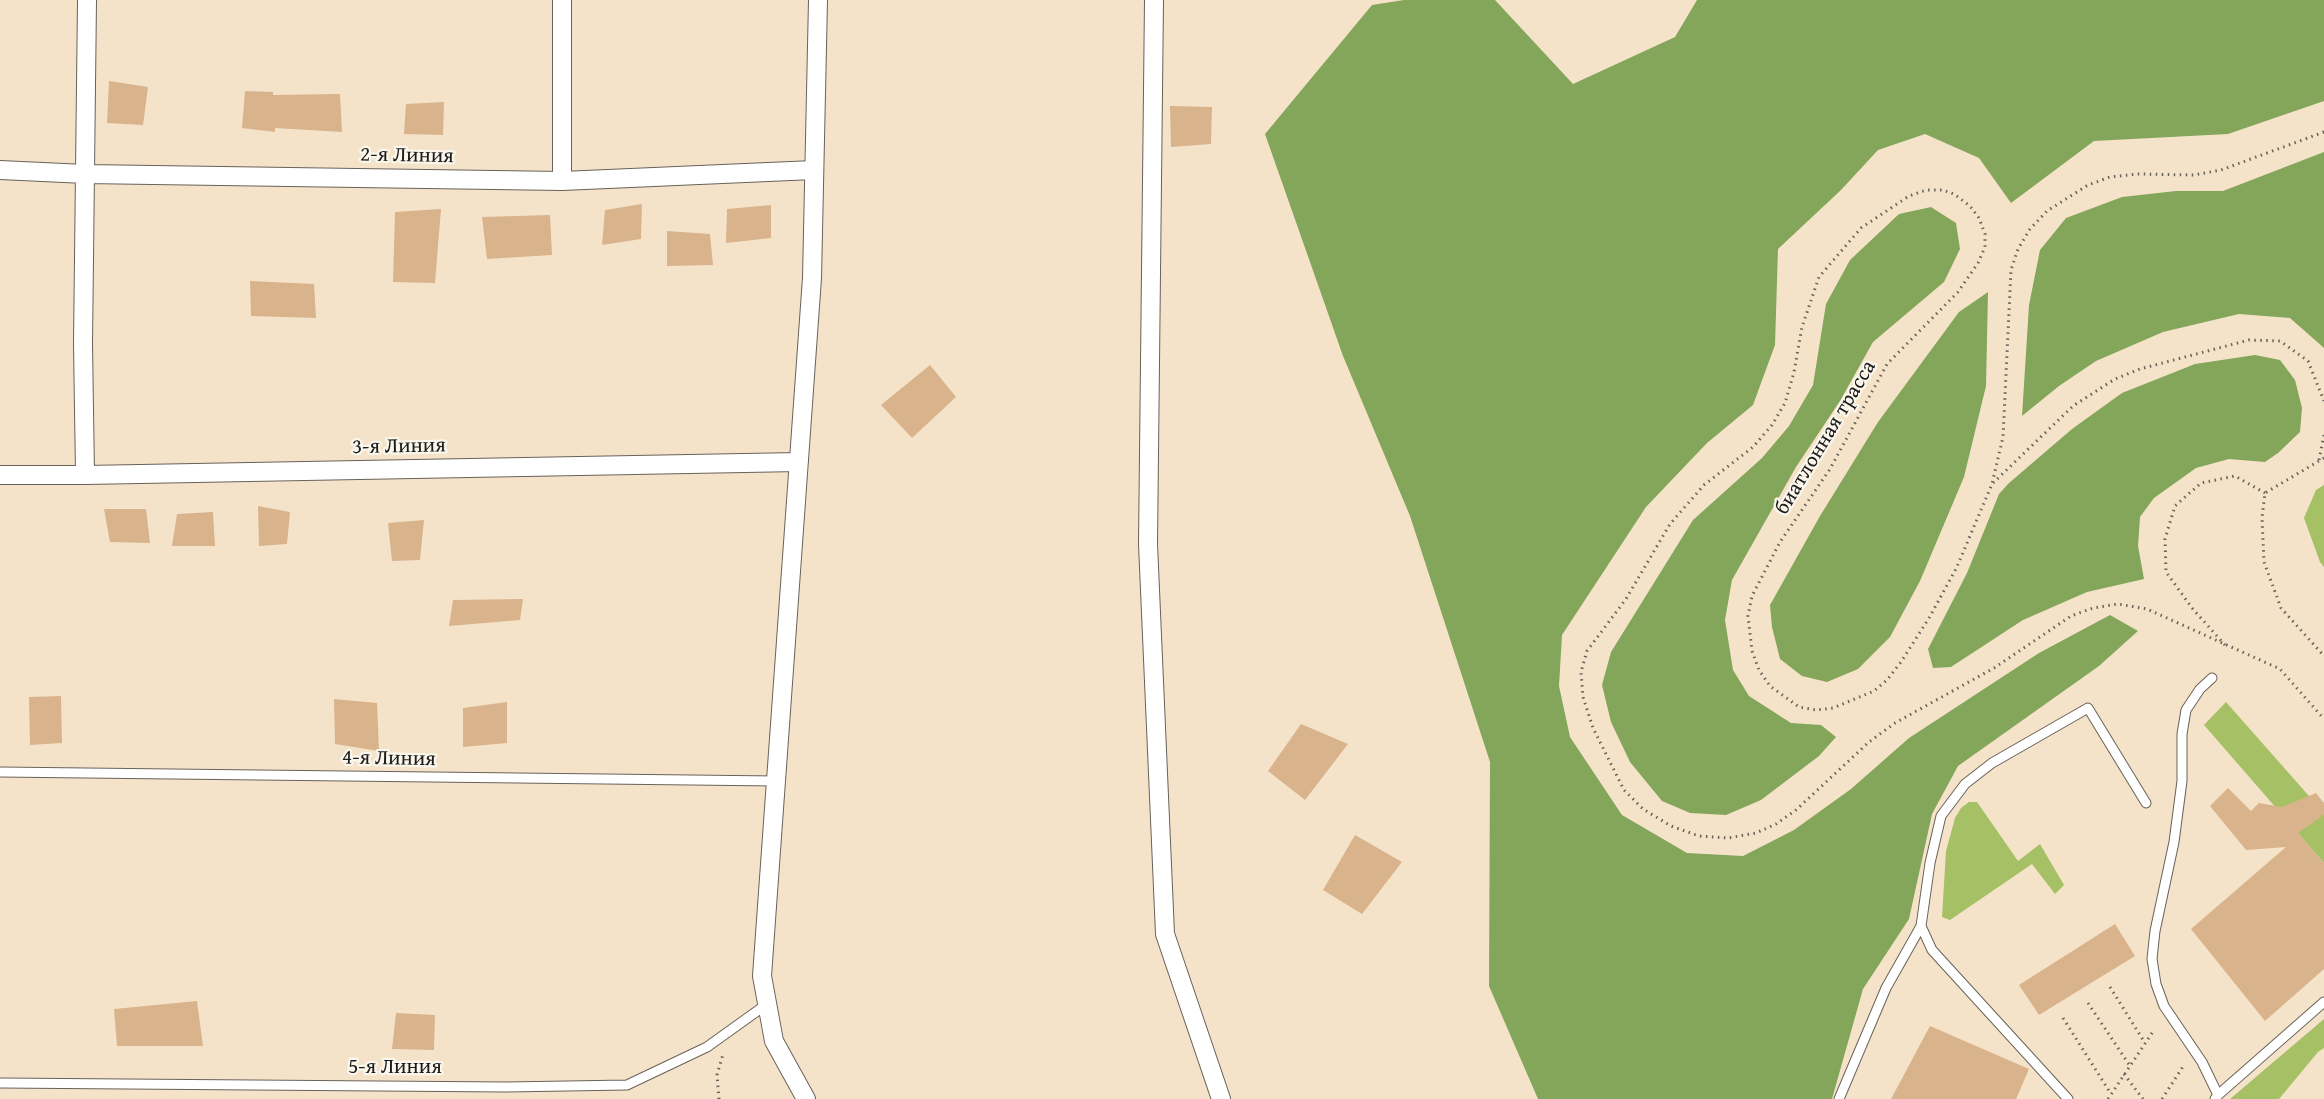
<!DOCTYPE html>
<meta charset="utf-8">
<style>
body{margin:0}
canvas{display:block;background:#f5e3c9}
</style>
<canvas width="2324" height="1099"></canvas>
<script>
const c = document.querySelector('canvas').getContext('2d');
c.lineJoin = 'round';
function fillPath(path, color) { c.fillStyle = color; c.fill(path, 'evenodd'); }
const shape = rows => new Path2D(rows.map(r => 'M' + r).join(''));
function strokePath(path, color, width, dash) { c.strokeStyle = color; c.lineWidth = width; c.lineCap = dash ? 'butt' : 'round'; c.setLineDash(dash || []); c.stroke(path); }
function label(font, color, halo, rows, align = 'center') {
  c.font = font + ' "Gentium Book Plus",serif'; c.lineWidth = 4.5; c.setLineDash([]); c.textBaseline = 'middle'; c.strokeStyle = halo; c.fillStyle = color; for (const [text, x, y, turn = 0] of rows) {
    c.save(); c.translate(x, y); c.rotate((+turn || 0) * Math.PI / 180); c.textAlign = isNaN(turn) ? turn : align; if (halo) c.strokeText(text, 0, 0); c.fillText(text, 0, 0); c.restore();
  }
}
fillPath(shape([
 [2324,485,2324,567,2320,562,2304,518,2316,490],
 [2226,702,2324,813,2324,863,2204,725],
 [1969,802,1977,802,2018,861,2040,844,2064,885,2055,894,2032,864,1950,920,1942,917,1946,851,1955,818,1961,808],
 [2324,1019,2324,1048,2318,1052,2279,1099,2230,1099]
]), '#a6c066');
fillPath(shape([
 [1404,0,1495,0,1573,84,1675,37,1697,0,2324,0,2324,101,2228,134,2094,141,2011,203,1979,158,1925,134,1878,150,1841,190,1778,249,1775,345,1753,405,1707,443,1646,507,1562,635,1559,686,1570,737,1622,815,1687,853,1743,856,1794,830,1851,789,1909,738,2039,653,2110,615,2138,631,2099,666,1958,766,1932,814,1909,919,1863,989,1832,1099,1538,1099,1489,986,1490,762,1410,516,1343,356,1265,134,1372,5],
 [2324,152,2324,348,2290,318,2239,314,2163,332,2096,361,2059,386,2022,416,2029,305,2040,250,2066,218,2122,197,2176,191,2223,191],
 [1931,207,1956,223,1960,249,1944,282,1873,342,1840,401,1796,467,1732,580,1725,620,1733,670,1749,696,1791,723,1821,725,1836,737,1819,756,1761,800,1726,815,1690,813,1662,801,1630,762,1611,722,1602,685,1611,652,1693,520,1762,458,1789,426,1813,385,1826,304,1850,260,1899,214],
 [1988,292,1986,386,1964,477,1920,581,1890,637,1858,669,1827,682,1802,676,1780,659,1772,627,1770,605,1820,516,1878,422,1959,312],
 [2255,355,2280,360,2295,380,2302,408,2300,432,2278,453,2265,462,2229,459,2196,468,2154,498,2140,517,2138,546,2144,579,2087,592,2023,620,1951,667,1933,668,1928,649,1967,573,1999,494,2009,483,2072,429,2122,393,2195,364]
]), '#84a65b');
fillPath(shape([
 [109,81,148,87,143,125,107,123],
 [245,91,273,92,273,95,340,94,342,132,275,128,275,132,242,128],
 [444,102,443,135,404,134,406,104],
 [1170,106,1212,107,1211,144,1171,147],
 [642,204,641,239,602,245,605,210],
 [771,205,771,238,726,243,727,209],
 [441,209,435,283,393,282,395,212],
 [550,215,552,255,487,259,482,217],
 [667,231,710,234,713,265,667,266],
 [250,281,314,284,316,318,251,316],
 [930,365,956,397,912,438,881,405],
 [258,506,290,512,287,544,259,546],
 [104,509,146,509,150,543,110,542],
 [213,512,215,546,172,546,177,514],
 [424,520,420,560,392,561,388,523],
 [523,599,520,620,449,626,453,600],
 [61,696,62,743,30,745,29,697],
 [334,699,377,703,379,751,335,744],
 [507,702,507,743,463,747,463,708],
 [1301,724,1348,744,1305,800,1268,771],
 [2228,788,2251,811,2259,803,2282,807,2316,793,2324,803,2324,815,2298,833,2324,863,2324,969,2265,1021,2191,929,2286,847,2246,850,2210,806],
 [1355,835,1402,862,1362,914,1323,890],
 [2115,924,2135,956,2039,1015,2019,985],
 [197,1001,203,1046,117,1046,114,1009],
 [396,1013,435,1015,434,1050,392,1049],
 [1930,1026,2029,1069,2016,1099,1891,1099]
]), '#d9b38c');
const service = shape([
 [2212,678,2200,689,2186,710,2182,734,2182,781,2174,842,2155,931,2152,959,2156,984,2164,1006,2202,1062,2218,1095,2215,1099],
 [0,772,777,781],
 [1921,926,1932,950,2068,1099],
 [0,1083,506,1087,627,1085,707,1047,767,1004],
 [2218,1095,2324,1002],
 [1839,1099,1886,988,1921,926,1930,863,1941,816,1965,784,1992,763,2088,708,2146,803]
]);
const minor = shape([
 [562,0,562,181],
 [1154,0,1148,544,1165,934,1221,1099],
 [0,170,85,174,562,181,814,170],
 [0,475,85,475,799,462],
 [85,475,83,344,87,0],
 [806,1099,774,1041,762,976,812,278,818,0]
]);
strokePath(service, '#686259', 11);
strokePath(minor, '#686259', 20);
strokePath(shape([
 [2324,132,2221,170,2194,175,2139,174,2110,177,2088,185,2047,211,2030,229,2018,249,2011,270,2003,437,1992,484,1956,569,1929,618,1901,662,1887,680,1874,691,1833,708,1816,710,1799,707,1770,686,1759,670,1752,651,1748,616,1752,596,1780,542,1830,469,1887,364,1958,292,1978,263,1985,247,1985,234,1979,218,1970,206,1954,194,1943,190,1926,190,1909,196,1861,228,1819,277,1802,327,1794,372,1785,403,1772,425,1753,447,1704,485,1670,524,1626,599,1587,651,1581,672,1583,697,1593,728,1624,790,1643,809,1671,826,1699,836,1728,838,1756,833,1776,824,1796,810,1869,742,1895,723,1994,668,2071,616,2093,608,2118,604,2147,609,2280,669,2324,719],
 [2324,458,2265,493,2262,518,2264,562,2281,608,2324,656],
 [2319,460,2324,435],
 [1993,483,2073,406,2115,379,2140,369,2249,340,2280,341,2308,361,2324,401],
 [2225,645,2192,608,2166,572,2165,539,2175,506,2201,483,2235,476,2265,493],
 [2110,987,2145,1043],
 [2088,1003,2130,1066],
 [2063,1018,2111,1094],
 [2124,1074,2143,1099],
 [719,1099,717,1075,723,1054],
 [2108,1099,2154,1030],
 [2162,1099,2184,1065]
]), '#686259', 3, [1.5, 4.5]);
strokePath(service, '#fff', 9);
strokePath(minor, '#fff', 18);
label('21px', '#1c1c1c', '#fbf7ec', [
 ["2-я Линия",407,156,1],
 ["биатлонная трасса",1826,438,-59],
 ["3-я Линия",399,447,-1],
 ["4-я Линия",389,759,1],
 ["5-я Линия",395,1068]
]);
</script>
